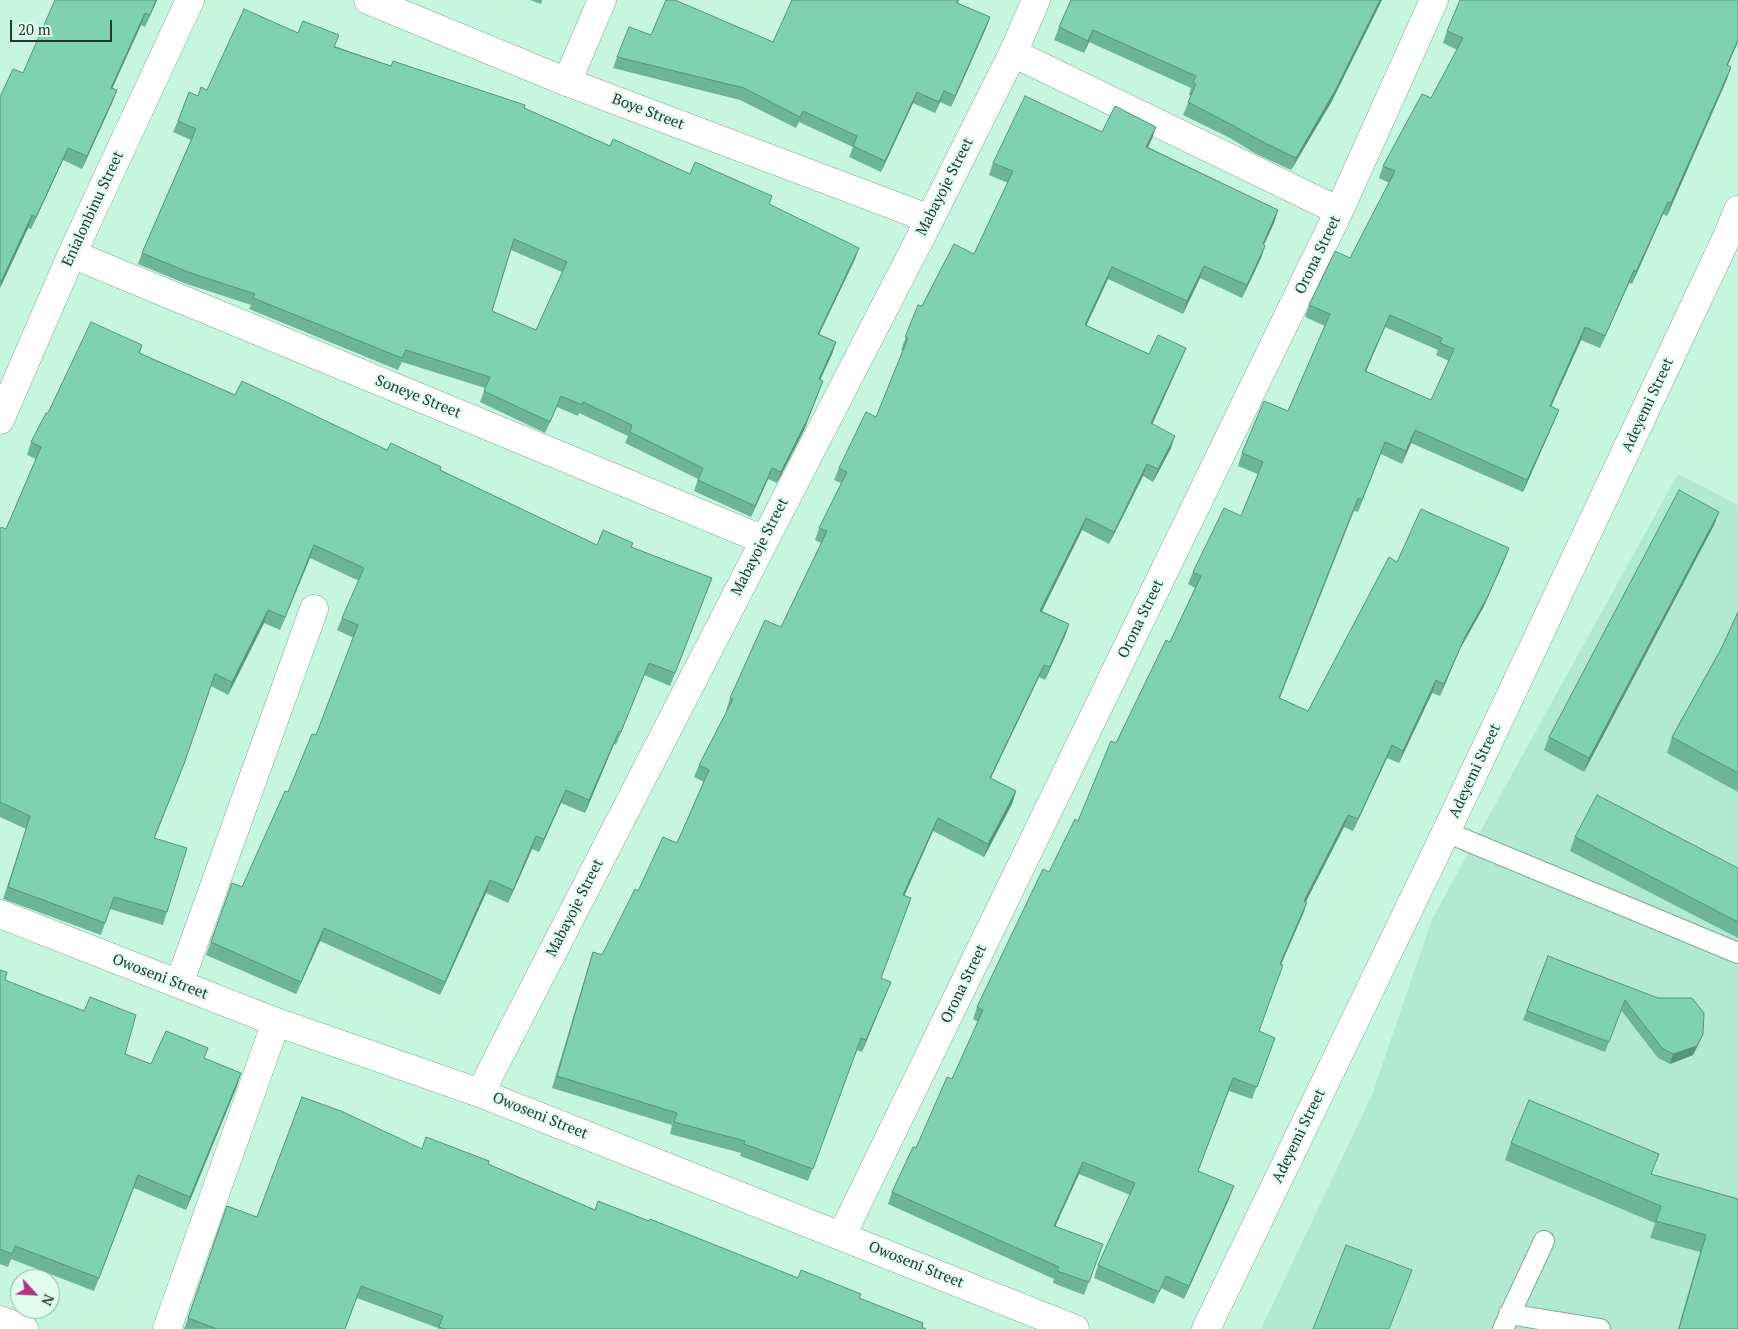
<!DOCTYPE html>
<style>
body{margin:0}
#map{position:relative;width:1738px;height:1329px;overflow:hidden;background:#c6f5e0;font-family:"PT Serif",serif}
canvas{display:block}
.north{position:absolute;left:10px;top:1269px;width:50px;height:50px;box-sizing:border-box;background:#e1fdf1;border:1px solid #96afa4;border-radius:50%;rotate:115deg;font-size:14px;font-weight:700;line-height:20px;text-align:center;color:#263931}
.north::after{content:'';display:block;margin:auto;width:18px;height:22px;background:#b33583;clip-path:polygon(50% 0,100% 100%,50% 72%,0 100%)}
.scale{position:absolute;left:10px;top:20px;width:102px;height:22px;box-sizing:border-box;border:2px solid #263931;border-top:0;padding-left:6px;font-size:15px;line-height:18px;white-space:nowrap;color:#263931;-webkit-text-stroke:4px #e1fdf1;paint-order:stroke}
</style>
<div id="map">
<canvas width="1738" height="1329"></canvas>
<div class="north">N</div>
<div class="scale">20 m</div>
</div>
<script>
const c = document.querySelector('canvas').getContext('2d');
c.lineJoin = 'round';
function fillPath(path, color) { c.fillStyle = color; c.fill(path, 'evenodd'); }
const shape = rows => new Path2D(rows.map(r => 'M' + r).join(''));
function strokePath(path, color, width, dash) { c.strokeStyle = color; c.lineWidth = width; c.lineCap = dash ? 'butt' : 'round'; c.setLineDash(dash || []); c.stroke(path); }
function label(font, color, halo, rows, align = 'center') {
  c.font = font + ' "PT Serif",serif'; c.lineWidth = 4.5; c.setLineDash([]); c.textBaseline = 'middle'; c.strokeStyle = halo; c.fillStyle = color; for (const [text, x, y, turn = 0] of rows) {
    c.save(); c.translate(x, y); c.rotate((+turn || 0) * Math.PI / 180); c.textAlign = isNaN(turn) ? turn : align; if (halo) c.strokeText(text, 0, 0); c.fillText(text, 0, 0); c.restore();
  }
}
fillPath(shape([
 [1678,474,1738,505,1738,1329,1261,1329,1372,1095,1432,919]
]), '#b2e9d2');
const lane = shape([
 [1446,832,1738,953],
 [1509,1314,1600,1329],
 [1503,1329,1544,1241]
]);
const street = shape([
 [368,0,567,82,930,219],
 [1013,53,1339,211],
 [567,82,602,0],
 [72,254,764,540],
 [0,420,72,254,190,0],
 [0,914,276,1022,480,1093,1075,1329],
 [179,984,314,609],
 [480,1093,930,219,1013,53,1036,0],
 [842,1235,1339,211,1434,0],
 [167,1329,276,1022]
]);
const secondary = shape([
 [0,1320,24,1329],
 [1206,1329,1446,832,1727,237,1738,210]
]);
strokePath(lane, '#7eab98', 22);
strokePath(street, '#7eab98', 29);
strokePath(secondary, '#7eab98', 29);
strokePath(lane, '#fff', 20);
strokePath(street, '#fff', 28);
strokePath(secondary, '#fff', 28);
fillPath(shape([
 [157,0,145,27,141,25,112,88,117,90,112,103,82,169,63,160,31,229,28,228,0,288,0,97,23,73],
 [530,0,542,0,541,4],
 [959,0,958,3,990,17,986,28,951,107,940,102,935,113,913,103,881,172,849,157,853,147,799,122,796,128,740,100,613,68,617,57,651,35,773,42],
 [1071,0,1332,101,1291,170,1256,154,1230,138,1183,115,1191,96,1189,95,1191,88,1089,42,1084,53,1054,40,1059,27],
 [1738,0,1738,42,1728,65,1727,79,1667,216,1663,214,1632,284,1629,283,1600,348,1581,340,1551,406,1559,410,1554,422,1523,492,1411,443,1402,464,1381,454,1358,512,1354,511,1280,698,1308,711,1397,562,1504,561,1483,608,1460,649,1440,696,1432,693,1399,763,1387,758,1353,831,1344,827,1306,901,1307,902,1303,914,1281,964,1259,1032,1275,1038,1252,1099,1229,1091,1198,1171,1229,1199,1184,1299,1161,1288,1154,1304,1094,1278,1098,1265,1130,1195,1079,1174,1055,1226,1103,1244,1084,1295,1053,1283,1054,1279,888,1204,892,1192,952,1079,978,1022,973,1019,977,1007,1049,872,1078,821,1116,743,1170,642,1195,588,1188,584,1193,572,1241,516,1258,474,1238,466,1242,453,1288,411,1325,326,1305,317,1309,305,1350,258,1389,183,1379,178,1383,166,1431,98,1457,50,1443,43,1447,31],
 [1385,327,1438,350,1436,355,1449,361,1431,400,1366,371],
 [298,33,391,66,524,108,610,146,690,174,772,196,769,204,855,259,819,334,836,342,832,354,820,380,819,392,804,430,777,483,768,479,751,517,694,491,698,479,625,443,628,436,579,413,578,416,557,407,545,433,480,402,485,388,402,362,398,370,249,309,251,305,184,283,138,264,142,253,191,140,173,132,178,121,198,96],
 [511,250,562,272,536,330,492,311],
 [1156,127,1148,147,1278,210,1274,223,1264,245,1261,258,1242,298,1200,278,1183,314,1108,279,1086,325,1149,354,1186,348,1181,360,1152,424,1171,448,1153,482,1143,476,1109,544,1082,530,1042,611,1069,624,1065,636,1045,680,1039,677,991,778,1016,791,1012,804,984,857,933,831,904,896,881,978,886,994,862,1052,857,1050,808,1181,740,1156,741,1153,670,1134,672,1125,552,1088,589,964,593,952,602,955,638,891,677,843,704,782,694,777,699,765,727,711,726,711,730,698,781,627,821,543,815,540,819,528,841,483,834,480,839,468,876,417,903,350,901,350,918,305,922,306,974,254,1008,183,989,175,993,163,1102,132],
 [142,345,140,353,235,395,440,470,597,545,631,547,712,578,670,686,644,675,616,745,614,744,585,813,561,803,539,852,532,849,508,903,486,893,440,995,320,941,296,994,206,955,232,883,242,887,316,735,354,638,337,630,342,618,359,581,310,558,280,630,264,623,228,695,211,686,179,777,155,838,167,912,163,925,110,909,101,935,3,899,26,829,0,817,0,530,6,529,36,459,27,455,31,442,48,413],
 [1714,525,1584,772,1544,750,1549,737],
 [1738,612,1738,792,1667,753,1672,737,1721,649],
 [1575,837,1738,868,1738,938,1570,851],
 [1548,956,1703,1034,1699,1043,1693,1055,1670,1064,1658,1058,1621,1010,1605,1052,1523,1020],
 [0,970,5,980,125,1054,151,1064,205,1058,237,1086,186,1210,134,1188,94,1291,11,1259,8,1267,0,1264],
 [1511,1143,1651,1175,1738,1199,1738,1329,1678,1329,1700,1252,1650,1238,1655,1223,1505,1160],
 [422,1149,488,1164,595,1210,649,1221,798,1278,859,1298,926,1329,438,1329,438,1328,357,1298,345,1329,184,1329,227,1206,257,1217]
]), '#6cb598');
fillPath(shape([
 [156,0,157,0,145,27,150,15],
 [1380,0,1382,0,1332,101,1291,170,1296,158],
 [145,13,141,25,107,100,111,88],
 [990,17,986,28,951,107,955,96],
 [1093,30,1089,42,1084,53,1088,41],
 [1738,40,1738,42,1722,77,1727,65],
 [1731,67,1727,79,1667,216,1671,203],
 [117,90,112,103,82,169,87,156],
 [944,91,940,102,935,113,939,102],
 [917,92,913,103,881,172,885,161],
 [1156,127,1152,139,1142,159,1146,147],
 [68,148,63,160,31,229,36,217],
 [1668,202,1663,214,1632,284,1636,272],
 [1278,210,1274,223,1258,257,1263,244],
 [32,215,28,228,0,288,1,282],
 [1265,246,1261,258,1242,298,1247,285],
 [859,248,855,259,814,345,818,334],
 [1204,266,1200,278,1183,314,1187,301],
 [1112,267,1108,279,1081,337,1085,325],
 [1634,270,1629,283,1600,348,1605,336],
 [1390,315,1385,327,1361,383,1365,371],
 [1585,327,1581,340,1546,418,1550,406],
 [836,342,832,354,815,391,819,379],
 [1186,348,1181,360,1147,436,1151,423],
 [823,381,804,430,777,483,781,472],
 [1559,410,1554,422,1523,492,1527,480],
 [1415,430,1411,443,1402,464,1406,451],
 [1175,436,1171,448,1153,482,1158,469],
 [1147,464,1143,476,1109,544,1114,532],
 [772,468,768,479,751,517,755,506],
 [1719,512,1714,525,1584,772,1589,758],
 [1086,518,1082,530,1036,623,1040,611],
 [314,545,310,558,280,630,285,617],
 [1509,548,1504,561,1483,608,1460,649,1440,696,1444,684,1465,637],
 [268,610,264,623,228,695,232,682],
 [1069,624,1065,636,1045,680,1050,667],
 [1044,665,1039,677,985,790,990,778],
 [1436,680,1432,693,1399,763,1403,751],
 [619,731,614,744,585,813,589,800],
 [1392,745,1387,758,1353,831,1358,819],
 [566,790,561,803,539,852,544,839],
 [1016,791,1012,804,984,857,988,844],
 [1348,815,1344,827,1300,913,1304,901],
 [938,818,933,831,899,908,903,895],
 [536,836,532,849,508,903,513,890],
 [490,880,486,893,440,995,445,982],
 [1307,902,1303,914,1276,976,1280,964],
 [324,928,320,941,296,994,301,982],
 [891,982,886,994,862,1052,866,1040],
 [1703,1034,1699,1043,1693,1055,1670,1064,1673,1054],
 [241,1073,237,1086,186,1210,190,1197],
 [1083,1162,1079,1174,1050,1238,1054,1226],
 [1234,1186,1229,1199,1184,1299,1189,1286]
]), '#58937c');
const building = shape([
 [55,0,156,0,150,15,145,13,111,88,117,90,87,156,68,148,36,217,32,215,1,282,0,281,0,97,13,69,23,73,55,0],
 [666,0,675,0,773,42,792,0,958,0,957,3,990,17,955,96,944,91,939,102,917,92,885,161,853,146,857,136,803,111,800,117,744,88,617,57,629,27,651,35,666,0],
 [1071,0,1380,0,1336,89,1296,158,1261,141,1234,126,1188,102,1196,84,1193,82,1196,76,1093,30,1088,41,1059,27,1071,0],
 [1460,0,1738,0,1738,40,1727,65,1731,67,1671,203,1668,202,1636,272,1634,270,1605,336,1585,327,1550,406,1559,410,1527,480,1415,430,1406,451,1385,442,1362,500,1358,498,1279,698,1308,711,1389,557,1397,562,1421,509,1509,548,1488,596,1465,637,1444,684,1436,680,1403,751,1392,745,1358,819,1348,815,1304,901,1307,902,1280,964,1283,965,1259,1031,1275,1038,1257,1087,1233,1078,1198,1171,1234,1186,1189,1286,1166,1276,1159,1292,1098,1265,1135,1183,1083,1162,1054,1226,1103,1244,1089,1282,1057,1271,1059,1267,892,1192,913,1147,916,1148,947,1077,952,1079,983,1010,977,1007,1043,869,1049,872,1075,819,1078,821,1111,741,1116,743,1166,640,1170,642,1201,576,1193,572,1224,508,1241,516,1263,462,1242,453,1264,401,1288,411,1330,314,1309,305,1335,251,1350,258,1395,171,1383,166,1422,94,1431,98,1463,38,1447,31,1460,0],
 [1390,315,1442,338,1440,343,1454,349,1431,400,1365,371,1390,315],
 [244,9,298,33,303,21,339,35,334,47,391,66,393,61,525,105,524,108,610,146,613,139,690,174,695,162,772,196,769,204,859,248,818,334,836,342,819,379,823,381,808,418,781,472,772,468,755,506,698,480,703,468,630,432,632,425,583,402,582,405,561,396,550,422,484,391,490,377,406,350,402,358,253,298,255,294,188,272,142,253,196,129,178,121,189,92,198,96,201,87,207,90,244,9],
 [514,239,567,262,536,330,492,311,514,239],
 [1025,96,1102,132,1115,106,1156,127,1146,147,1278,210,1263,244,1265,246,1247,285,1204,266,1187,301,1112,267,1085,325,1149,354,1158,335,1186,348,1151,423,1175,436,1158,469,1147,464,1114,532,1086,518,1040,611,1069,624,1050,667,1044,665,990,778,1016,791,988,844,938,818,903,895,911,898,881,978,891,982,866,1040,861,1038,813,1169,744,1144,745,1141,674,1122,677,1113,557,1076,593,952,602,955,635,889,638,891,663,837,677,843,709,770,699,765,733,699,730,698,765,620,781,627,827,531,819,528,847,472,839,468,866,412,876,417,908,338,905,337,918,305,922,306,954,244,974,254,1013,171,993,163,1025,96],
 [91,322,142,345,139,353,235,395,242,381,387,450,391,443,441,467,440,470,597,545,603,530,633,543,631,547,712,578,675,673,649,663,621,732,619,731,589,800,566,790,544,839,536,836,513,890,490,880,445,982,324,928,301,982,211,942,232,883,242,887,285,791,288,792,312,734,316,735,358,625,342,618,364,568,314,545,285,617,268,610,232,682,215,674,184,764,154,838,187,848,167,912,114,897,105,923,8,887,30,816,0,802,0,530,1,527,6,529,41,447,31,442,46,413,48,413,91,322],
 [1679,490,1719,512,1589,758,1549,737,1679,490],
 [1738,612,1738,773,1672,737,1721,649,1738,612],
 [1597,795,1738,868,1738,922,1575,837,1597,795],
 [1548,956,1658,998,1692,998,1704,1013,1703,1034,1697,1046,1673,1054,1662,1048,1625,1000,1609,1042,1527,1011,1548,956],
 [0,970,7,972,5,980,84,1011,90,997,136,1015,125,1054,151,1064,166,1031,208,1048,204,1058,241,1073,190,1197,138,1175,99,1278,15,1246,12,1254,0,1249,0,970],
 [302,1097,341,1111,422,1149,426,1137,489,1161,488,1164,595,1210,598,1201,649,1221,650,1219,798,1278,801,1270,861,1294,859,1298,923,1323,922,1327,926,1329,445,1329,439,1327,443,1316,361,1286,345,1329,217,1329,188,1318,227,1206,257,1217,302,1097],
 [1529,1100,1659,1154,1651,1174,1738,1199,1738,1329,1679,1329,1706,1235,1656,1221,1661,1206,1511,1143,1529,1100],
 [1346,1245,1412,1270,1389,1329,1313,1329,1346,1245]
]);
fillPath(building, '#7ed2b1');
strokePath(building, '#58937c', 1);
label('15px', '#263931', '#e1fdf1', [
 ["Boye Street",648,112,21],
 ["Mabayoje Street",945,187,-63],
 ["Enialonbinu Street",93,209,-65],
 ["Orona Street",1318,255,-64],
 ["Soneye Street",418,397,22],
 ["Adeyemi Street",1648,405,-65],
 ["Mabayoje Street",760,547,-63],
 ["Orona Street",1141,619,-64],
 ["Adeyemi Street",1475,771,-65],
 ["Mabayoje Street",575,908,-63],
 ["Owoseni Street",160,977,21],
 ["Orona Street",964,984,-64],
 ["Owoseni Street",540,1116,22],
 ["Adeyemi Street",1299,1136,-64],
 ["Owoseni Street",916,1265,22]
]);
</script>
